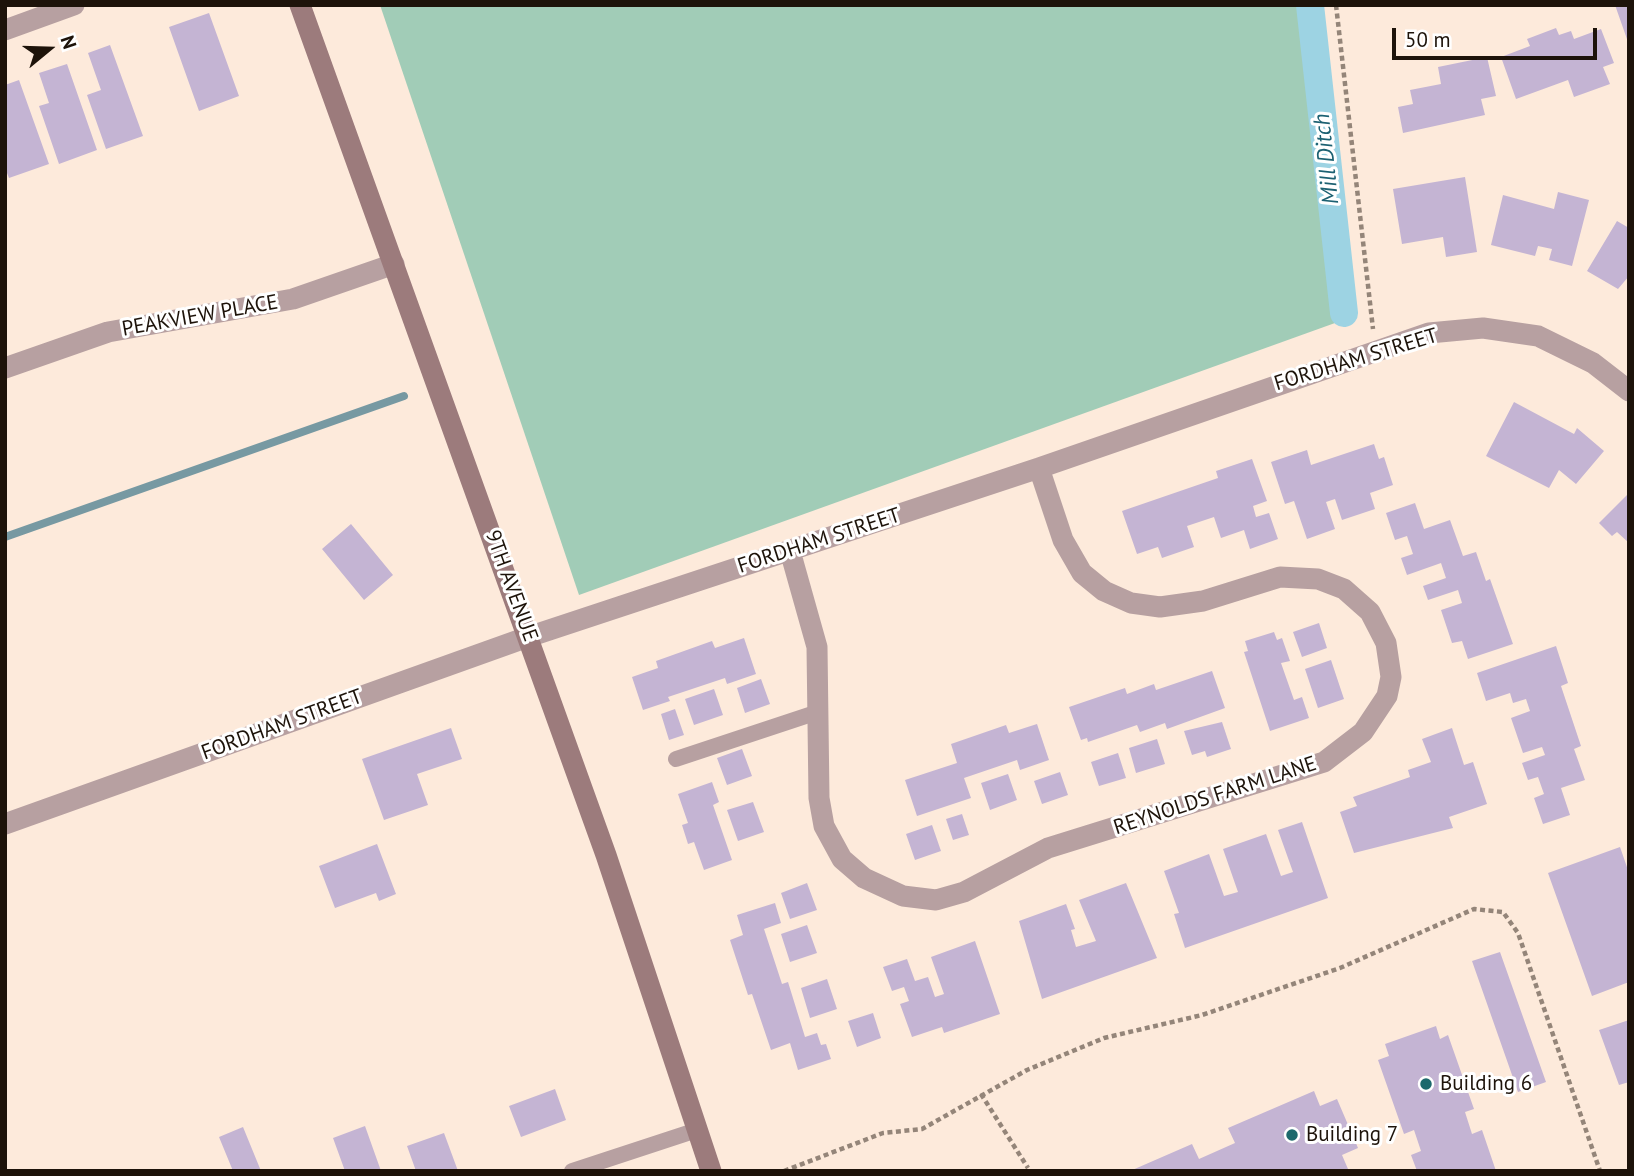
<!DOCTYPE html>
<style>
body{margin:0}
#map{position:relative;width:1634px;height:1176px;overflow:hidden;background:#fdeadb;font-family:"PT Sans",sans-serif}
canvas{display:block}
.frame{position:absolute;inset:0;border:7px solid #1d130a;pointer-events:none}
.north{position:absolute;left:14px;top:14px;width:70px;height:70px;-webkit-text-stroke:5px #fff;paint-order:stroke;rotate:71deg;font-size:19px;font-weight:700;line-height:28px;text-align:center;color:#1d130a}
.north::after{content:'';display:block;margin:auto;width:24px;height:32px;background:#1d130a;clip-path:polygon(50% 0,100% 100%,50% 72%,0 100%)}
.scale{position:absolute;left:1392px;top:28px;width:205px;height:32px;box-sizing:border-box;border:4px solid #1d130a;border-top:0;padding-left:9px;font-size:21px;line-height:24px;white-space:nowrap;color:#1d130a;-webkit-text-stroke:5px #fff;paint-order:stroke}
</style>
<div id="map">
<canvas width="1634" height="1176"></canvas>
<div class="frame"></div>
<div class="north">N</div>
<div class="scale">50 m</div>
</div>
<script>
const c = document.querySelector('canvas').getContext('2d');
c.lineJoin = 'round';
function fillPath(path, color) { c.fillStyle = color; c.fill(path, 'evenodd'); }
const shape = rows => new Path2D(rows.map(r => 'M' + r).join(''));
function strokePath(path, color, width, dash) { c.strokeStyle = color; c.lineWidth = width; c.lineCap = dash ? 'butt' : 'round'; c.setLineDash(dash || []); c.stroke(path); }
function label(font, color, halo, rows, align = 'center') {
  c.font = font + ' "PT Sans",sans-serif'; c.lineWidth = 6; c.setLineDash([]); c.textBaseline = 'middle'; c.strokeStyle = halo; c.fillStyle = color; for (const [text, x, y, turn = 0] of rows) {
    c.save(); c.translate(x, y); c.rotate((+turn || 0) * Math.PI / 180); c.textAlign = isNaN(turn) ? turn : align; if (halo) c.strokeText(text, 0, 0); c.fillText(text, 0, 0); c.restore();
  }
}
fillPath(shape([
 [380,5,1299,5,1335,323,579,595]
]), '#a1ccb7');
strokePath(shape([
 [5,537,404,396]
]), '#7799a2', 8);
strokePath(shape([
 [1310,5,1344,313]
]), '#9dd3e3', 28);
fillPath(shape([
 [1615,5,1629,5,1629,42,1628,42],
 [209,13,239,96,199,111,169,27],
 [1556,28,1559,35,1571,31,1574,39,1601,29,1614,63,1603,67,1610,84,1574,97,1568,80,1516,99,1501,57,1530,46,1527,39],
 [110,45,143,136,106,149,87,95,101,90,88,53],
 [1487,57,1496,96,1481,99,1485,115,1403,133,1398,107,1413,104,1410,90,1441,84,1438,67],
 [67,64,97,150,59,164,39,106,49,103,39,73],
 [19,80,49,164,9,178,5,168,5,85],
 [1465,177,1477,252,1446,257,1443,237,1402,244,1393,189],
 [1558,192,1589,200,1572,266,1549,260,1552,249,1538,246,1535,256,1491,245,1503,195,1554,209],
 [1617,221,1629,228,1629,276,1618,289,1587,271],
 [1514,402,1574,434,1577,428,1604,451,1576,484,1559,470,1549,488,1486,456],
 [1374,444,1379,459,1384,457,1393,485,1370,493,1375,509,1342,520,1335,499,1326,502,1335,529,1307,539,1294,501,1285,504,1271,462,1307,450,1311,465],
 [1252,459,1267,501,1253,506,1256,517,1269,513,1278,539,1250,549,1244,530,1221,538,1214,517,1187,526,1194,547,1162,558,1158,547,1137,554,1122,511,1218,478,1216,471],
 [1629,493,1629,543,1617,532,1612,536,1599,523],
 [1415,503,1424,529,1450,520,1463,556,1476,552,1486,581,1490,579,1513,644,1468,659,1462,641,1452,643,1441,610,1462,603,1458,590,1428,600,1423,586,1446,578,1441,563,1407,575,1401,558,1413,554,1407,536,1395,540,1386,513],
 [351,524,393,575,364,600,322,549],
 [1319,623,1327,648,1302,657,1293,632],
 [1274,632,1277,640,1282,638,1290,661,1281,663,1294,700,1302,697,1309,718,1270,731,1244,652,1248,651,1245,641],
 [744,638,756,674,727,684,725,678,668,697,670,701,643,710,632,677,658,668,656,661,712,641,715,648],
 [1556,646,1568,683,1561,686,1581,746,1574,749,1585,780,1561,788,1570,815,1543,824,1534,798,1544,794,1538,777,1528,780,1522,763,1545,755,1542,747,1523,753,1511,718,1530,711,1526,699,1513,703,1510,693,1486,701,1477,673],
 [1331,660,1344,699,1318,708,1305,669],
 [1212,671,1225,708,1167,729,1165,723,1140,732,1137,725,1088,742,1087,738,1081,740,1069,707,1125,688,1127,694,1154,684,1156,690],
 [761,679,770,704,745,713,737,688],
 [714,689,723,715,694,725,685,699],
 [675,709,684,735,669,740,661,714],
 [1222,722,1231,749,1207,757,1205,751,1192,755,1184,731],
 [1037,724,1049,760,1020,770,1017,760,964,778,971,798,917,816,905,780,957,763,951,744,1006,725,1009,733],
 [451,728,462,759,417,774,428,805,384,820,362,759],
 [1452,728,1464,765,1473,762,1487,804,1449,817,1453,828,1354,853,1340,812,1357,806,1353,797,1410,777,1408,770,1431,762,1422,739],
 [1157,739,1165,764,1136,773,1129,748],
 [742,749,752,776,727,785,717,758],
 [1118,753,1126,778,1099,786,1091,762],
 [1060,772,1068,795,1042,804,1034,781],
 [1008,774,1017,800,990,810,981,783],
 [712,782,719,802,713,805,732,860,704,870,694,842,688,844,682,825,688,823,678,794],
 [753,802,764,832,738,841,727,810],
 [962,814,969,835,953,840,946,819],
 [1302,822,1328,898,1185,948,1174,914,1179,913,1164,871,1209,854,1224,896,1238,892,1223,849,1266,834,1281,876,1293,872,1278,830],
 [932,825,941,851,915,860,906,834],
 [377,844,396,894,379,901,376,893,335,908,319,866],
 [1620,847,1629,873,1629,982,1592,996,1548,873],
 [807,883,817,910,790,919,781,893],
 [1126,883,1157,958,1042,999,1019,921,1066,904,1075,929,1071,930,1076,947,1096,941,1079,900],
 [775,903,781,923,764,929,782,984,788,982,805,1037,817,1033,821,1045,826,1044,831,1059,798,1070,790,1043,771,1050,752,994,748,995,730,940,743,935,737,915],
 [807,925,817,953,790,962,781,934],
 [975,941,1000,1014,944,1033,942,1027,912,1037,900,1004,909,1001,904,987,892,991,883,967,907,959,915,981,928,977,935,997,944,994,931,957],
 [1500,952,1546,1082,1518,1092,1472,961],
 [827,979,837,1009,810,1018,801,988],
 [873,1013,881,1038,857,1047,848,1021],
 [1629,1020,1629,1082,1619,1085,1599,1030],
 [1436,1026,1440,1039,1448,1035,1474,1109,1465,1112,1472,1134,1482,1130,1496,1171,1417,1171,1411,1155,1421,1151,1414,1130,1404,1134,1378,1060,1389,1056,1385,1044],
 [555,1089,566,1120,521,1137,509,1106],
 [1314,1091,1320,1106,1337,1099,1358,1148,1342,1155,1348,1169,1130,1171,1192,1144,1199,1159,1235,1143,1228,1128],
 [365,1126,381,1171,345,1171,333,1138],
 [243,1127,261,1171,233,1171,219,1137],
 [444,1133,458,1171,416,1171,407,1146]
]), '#c4b4d3');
strokePath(shape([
 [1336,5,1373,329],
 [981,1094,1028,1168],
 [784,1171,883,1133,922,1129,1027,1070,1104,1038,1202,1015,1340,968,1474,909,1503,912,1518,933,1600,1171]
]), '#948579', 4.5, [5, 3.5]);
strokePath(shape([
 [676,759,818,712],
 [572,1171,697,1130]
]), '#b7a0a1', 16);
strokePath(shape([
 [5,30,74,5],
 [5,368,108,332,293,299,394,264],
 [790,551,817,647,819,798,824,826,842,859,864,878,903,896,936,900,964,892,1048,848,1324,762,1363,732,1387,696,1391,677,1386,643,1370,612,1344,589,1318,579,1280,577,1203,601,1160,607,1131,603,1104,591,1082,573,1063,540,1039,468],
 [5,824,522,639,1039,468,1429,333,1483,328,1538,336,1593,363,1629,391]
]), '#b7a0a1', 21);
strokePath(shape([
 [300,5,606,855,711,1171]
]), '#9c7b7c', 21);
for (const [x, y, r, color] of [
 [1426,1084,7,"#1c696c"],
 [1292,1135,7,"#1c696c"]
]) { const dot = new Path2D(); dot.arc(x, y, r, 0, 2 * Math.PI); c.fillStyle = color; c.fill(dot); strokePath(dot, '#fff', 2.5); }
label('21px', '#1d130a', '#fff', [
 ["PEAKVIEW PLACE",200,316,-10],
 ["FORDHAM STREET",1356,360,-17],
 ["FORDHAM STREET",819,541,-18],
 ["9TH AVENUE",511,586,70],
 ["FORDHAM STREET",282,725,-20],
 ["REYNOLDS FARM LANE",1215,796,-18]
]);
label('21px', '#1d130a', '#fff', [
 ["Building 6",1440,1084],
 ["Building 7",1306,1135]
], 'left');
label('italic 23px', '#1c6172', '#fff', [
 ["Mill Ditch",1327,159,-96]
]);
</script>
